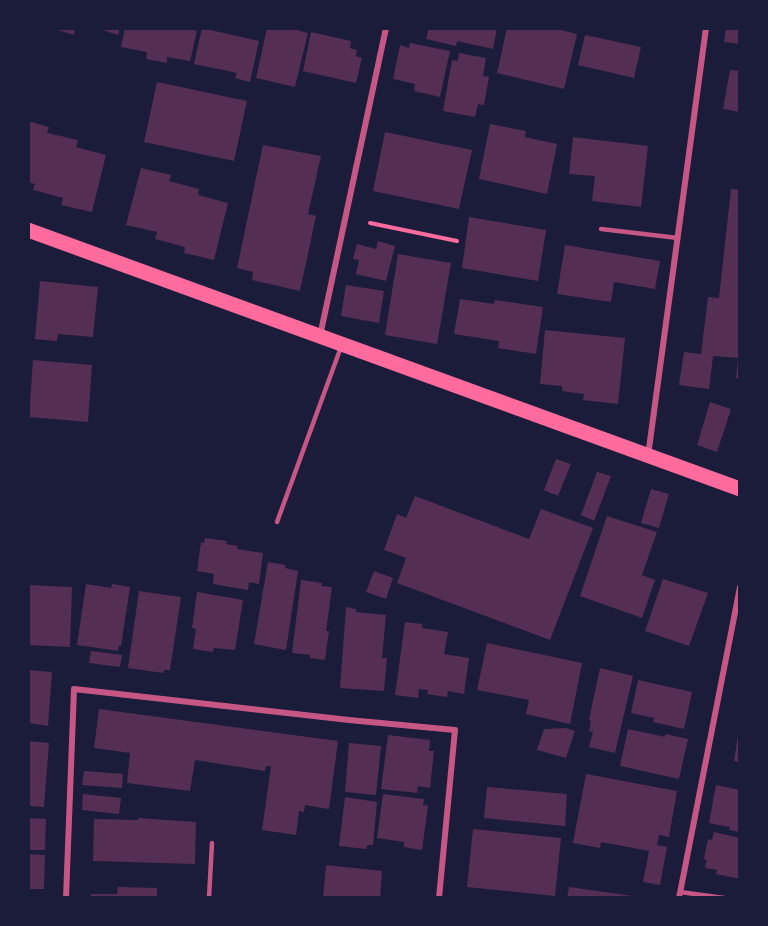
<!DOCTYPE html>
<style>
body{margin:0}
#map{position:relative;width:768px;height:926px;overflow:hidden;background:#1b1b3a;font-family:"IBM Plex Sans",sans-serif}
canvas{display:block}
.frame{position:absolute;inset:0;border:30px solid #1b1b3a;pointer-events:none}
</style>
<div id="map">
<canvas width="768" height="926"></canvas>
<div class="frame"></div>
</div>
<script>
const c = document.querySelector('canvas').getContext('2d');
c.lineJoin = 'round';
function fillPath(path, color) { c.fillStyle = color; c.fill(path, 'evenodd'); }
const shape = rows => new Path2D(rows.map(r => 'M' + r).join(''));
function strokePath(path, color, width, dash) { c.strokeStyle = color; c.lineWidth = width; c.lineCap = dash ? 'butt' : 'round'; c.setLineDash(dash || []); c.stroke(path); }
fillPath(shape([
 [52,28,75,28,74,35],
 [96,28,120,28,118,35],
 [125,28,184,28,197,31,190,61,167,57,167,63,146,59,147,52,121,47],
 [202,28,259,41,250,82,235,78,237,73,194,64],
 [267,28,289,28,308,33,295,87,256,78],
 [429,28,497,28,493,49,457,41,456,46,426,39],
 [507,28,552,28,577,34,564,89,497,73],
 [726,28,740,28,740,44,724,42],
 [311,32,351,41,350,48,357,50,356,56,362,58,356,83,303,71],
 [585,35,641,47,634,78,578,65],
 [410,43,450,51,440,97,414,91,415,84,393,79,400,45,409,48],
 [459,53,486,58,483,76,489,77,484,105,478,104,475,117,443,111,452,60,458,61],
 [730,70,740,71,740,112,723,109],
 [157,82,247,101,234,161,144,142],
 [28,121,49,127,47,133,78,140,76,147,106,155,92,212,61,205,63,198,33,190,35,184,28,182],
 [490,124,526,131,525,137,557,144,547,194,479,179],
 [385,132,472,150,459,209,373,191],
 [573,137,648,146,641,207,592,201,595,176,569,174],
 [263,145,321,156,308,214,316,216,300,291,252,280,253,272,237,268],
 [141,168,171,175,169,181,199,189,198,195,228,203,214,260,184,253,185,247,155,239,157,232,126,225],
 [731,189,740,190,740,378,736,378,738,358,713,356,709,389,679,385,684,352,701,354,708,297,719,298],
 [469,217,546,230,538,281,462,268],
 [378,241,395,246,386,281,356,274,359,260,353,259,357,244,376,249],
 [565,245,660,261,655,289,614,282,611,302,557,294],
 [398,254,451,263,437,344,385,335],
 [40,281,98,287,93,337,58,334,57,341,35,339],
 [346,285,384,291,379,323,341,316],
 [460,299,494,304,495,300,543,307,536,354,498,348,499,341,454,334],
 [545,330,625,338,618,404,583,400,584,394,562,391,562,386,540,384],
 [33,360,92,365,88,422,29,417],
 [710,402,731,409,717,452,697,445],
 [556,459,571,464,558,496,544,490],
 [597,472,611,476,594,521,581,515],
 [651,489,669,494,659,528,641,523],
 [415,496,529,539,541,509,593,528,550,640,397,583,406,558,384,550,397,514,406,518],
 [607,516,657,532,642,575,655,580,642,618,580,596],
 [205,538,227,541,226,544,238,546,237,549,263,553,259,584,249,582,248,590,213,584,214,574,197,571,201,542,204,543],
 [268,562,286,565,285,568,298,571,286,650,254,644],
 [374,571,393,578,386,599,366,592],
 [663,579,708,593,689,646,645,631],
 [301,580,322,583,321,586,332,587,326,631,329,631,325,660,310,658,310,655,292,653],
 [86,584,111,588,112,584,130,587,121,646,119,646,118,651,77,645],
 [28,585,72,587,70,647,28,645],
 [139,591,181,597,170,670,164,670,163,673,128,668],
 [197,592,243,600,235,650,214,648,213,652,193,649,196,629,192,628],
 [346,607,356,609,356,612,386,615,382,658,387,658,384,691,340,688],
 [405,622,422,624,422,628,448,632,444,654,469,658,464,694,448,691,447,697,427,694,428,690,419,689,418,698,395,695],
 [487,643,582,663,570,724,526,714,529,700,477,690],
 [91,651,122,655,120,667,89,663],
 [600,668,633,676,615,753,589,747,593,732,589,731,591,721,589,720],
 [28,670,52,672,48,726,28,723],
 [638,680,692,692,684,729,653,722,654,718,631,713],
 [99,709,338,741,329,809,305,805,304,812,299,811,296,835,262,830,271,766,266,766,265,771,195,760,190,791,127,783,130,753,94,748],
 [566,728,575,731,566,758,537,750,544,729],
 [628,729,665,737,666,734,688,739,679,779,620,766],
 [388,735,430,740,429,751,434,751,430,788,418,786,417,793,381,789],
 [738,735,740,735,740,762,734,761],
 [28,741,49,743,44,807,28,806],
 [349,743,381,746,376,795,345,792],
 [84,771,123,774,122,788,82,785],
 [586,774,677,791,669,837,659,835,657,845,667,847,660,885,643,882,649,851,601,842,600,848,573,843],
 [716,785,740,790,740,832,729,830,730,827,709,823],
 [487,787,567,794,565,826,484,818],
 [83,794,121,798,119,814,82,810],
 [383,794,424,799,423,805,428,806,422,850,404,847,404,842,377,838],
 [345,797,377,802,373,845,368,845,366,849,339,846],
 [28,818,46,819,45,850,28,850],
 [138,818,196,822,195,864,93,861,94,819,138,820],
 [473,829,561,838,555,896,467,887],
 [714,832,740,838,740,879,716,874,717,870,705,868,707,860,704,859,708,839,712,840],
 [28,854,45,855,44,889,28,889],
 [326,865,382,871,380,898,323,898],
 [118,887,157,888,157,898,91,898,91,894,117,894],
 [569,887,633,896,633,898,567,898]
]), '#542f53');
strokePath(shape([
 [370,223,457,241]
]), '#ff6b9d', 4);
strokePath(shape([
 [601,229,678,238],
 [277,522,341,347],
 [680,892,724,898],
 [209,898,212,843]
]), '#c65784', 4.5);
strokePath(shape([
 [320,336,386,28],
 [648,456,706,28],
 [66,898,74,689,349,720,455,730,439,898],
 [679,898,740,587]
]), '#c65784', 6);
strokePath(shape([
 [28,230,740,489]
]), '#ff6b9d', 15);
</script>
